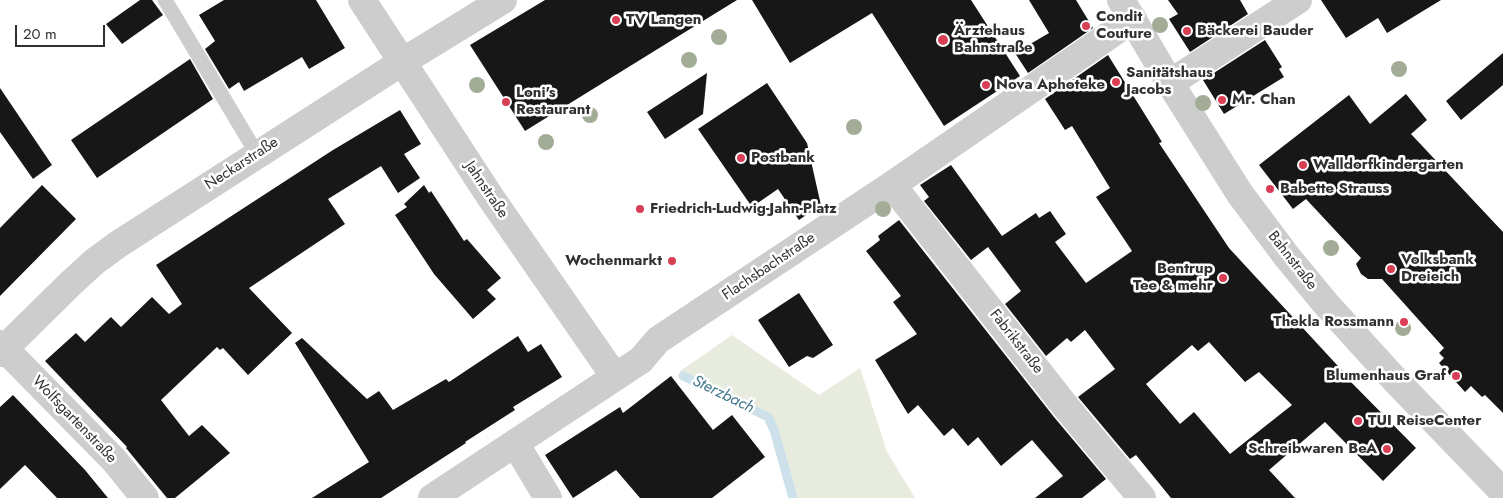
<!DOCTYPE html>
<meta charset="utf-8">
<style>
body{margin:0}
#map{position:relative;width:1503px;height:498px;overflow:hidden;background:#fff;font-family:Jost,sans-serif}
canvas{display:block}
.scale{position:absolute;left:15px;top:25px;width:90px;height:22px;box-sizing:border-box;border:2px solid #303030;border-top:0;padding-left:6px;font-size:15px;line-height:18px;white-space:nowrap;color:#303030;-webkit-text-stroke:4px #fff;paint-order:stroke}
</style>
<div id="map">
<canvas width="1503" height="498"></canvas>
<div class="scale">20 m</div>
</div>
<script>
const c = document.querySelector('canvas').getContext('2d');
c.lineJoin = 'round';
function fillPath(path, color) { c.fillStyle = color; c.fill(path, 'evenodd'); }
const shape = rows => new Path2D(rows.map(r => 'M' + r).join(''));
function strokePath(path, color, width, dash) { c.strokeStyle = color; c.lineWidth = width; c.lineCap = dash ? 'butt' : 'round'; c.setLineDash(dash || []); c.stroke(path); }
function label(font, color, halo, rows, align = 'center') {
  c.font = font + ' Jost,sans-serif'; c.lineWidth = 5; c.setLineDash([]); c.textBaseline = 'middle'; c.strokeStyle = halo; c.fillStyle = color; for (const [text, x, y, turn = 0] of rows) {
    c.save(); c.translate(x, y); c.rotate((+turn || 0) * Math.PI / 180); c.textAlign = isNaN(turn) ? turn : align; if (halo) c.strokeText(text, 0, 0); c.fillText(text, 0, 0); c.restore();
  }
}
fillPath(shape([
 [732,335,819,395,860,368,887,452,915,498,797,498,772,416,679,372]
]), '#e7ecdf');
strokePath(shape([
 [683,376,768,417,774,430,793,498]
]), '#cce1ea', 9);
fillPath(shape([
 [140,0,152,0,163,15,122,44,106,24],
 [224,0,316,0,345,48,309,69,302,57,244,91,239,82,229,89,205,49,215,41,199,15],
 [545,0,737,0,525,131,470,45],
 [752,0,971,0,1020,76,944,126,872,13,790,63],
 [1029,0,1076,0,1093,28,1028,73,1015,53,1049,33],
 [1168,0,1240,0,1248,14,1190,52,1169,19,1178,14],
 [1321,0,1441,0,1387,33,1378,18,1346,38],
 [1265,40,1282,67,1279,69,1284,77,1224,114,1203,80],
 [1503,53,1503,85,1461,120,1446,101],
 [1108,55,1162,142,1159,143,1229,248,1349,378,1348,379,1416,448,1383,481,1325,422,1269,470,1295,498,1171,498,1136,455,1130,459,1078,397,1115,369,1085,330,1071,342,1067,338,1046,356,1005,304,1021,291,988,247,971,260,924,201,929,197,920,185,951,165,1002,236,1036,213,1039,218,1050,211,1066,234,1055,242,1086,283,1132,251,1096,197,1110,188,1072,126,1065,130,1045,99],
 [1209,342,1245,382,1259,372,1292,405,1230,454,1194,412,1180,424,1146,384,1192,345,1198,351],
 [190,59,213,99,97,178,71,140],
 [707,73,703,114,665,139,647,112],
 [767,83,807,143,822,210,819,206,799,220,778,189,752,207,698,129],
 [0,88,52,165,33,179,0,132],
 [1406,94,1427,120,1411,134,1503,232,1503,413,1485,395,1482,397,1471,386,1465,392,1439,363,1444,358,1439,353,1444,348,1382,279,1368,279,1361,274,1356,264,1361,258,1306,199,1293,209,1259,165,1349,95,1370,124],
 [400,110,421,144,404,154,420,178,398,193,381,166,328,199,345,224,249,288,292,333,248,375,223,348,220,350,217,347,161,400,189,436,202,425,230,453,175,498,167,498,126,448,127,447,45,361,76,333,85,342,111,317,121,327,152,297,169,314,182,304,156,265,333,150],
 [42,185,76,219,0,296,0,228],
 [424,185,429,193,431,191,464,241,467,239,501,278,487,290,496,299,473,319,434,274,395,215,407,207,404,204],
 [899,220,1054,417,1106,479,1082,498,1035,498,1063,476,1032,440,1001,466,978,437,968,446,953,428,944,436,918,405,908,414,875,360,917,334,893,302,901,296,866,251,880,240,878,236],
 [799,293,833,345,813,358,807,356,789,367,758,320],
 [518,336,528,352,541,344,562,377,513,407,515,410,465,442,466,443,381,498,312,498,369,462,295,343,302,338,367,399,379,391,393,410,446,379,449,382],
 [671,376,713,430,732,415,765,457,712,498,640,498,616,470,573,498,545,455,620,407,623,413],
 [13,395,85,470,108,498,57,498,25,465,0,489,0,407]
]), '#171717');
strokePath(shape([
 [165,0,257,154]
]), '#cdcdcd', 15);
strokePath(shape([
 [362,0,491,198,615,377],
 [1121,0,1170,83,1240,194,1288,258,1326,304,1396,381,1503,492],
 [1170,83,1298,0],
 [892,185,1066,407,1142,498],
 [0,344,114,460,145,498],
 [0,353,70,284,94,262,117,245,402,62,503,0],
 [515,443,548,498],
 [432,498,641,360,658,340,892,185,1133,19]
]), '#cdcdcd', 28);
c.fillStyle = '#a2ac96';
for (const [x, y] of [
 [1160,25],
 [719,37],
 [689,60],
 [1399,69],
 [477,85],
 [1203,103],
 [590,115],
 [854,127],
 [546,142],
 [883,209],
 [1331,248],
 [1403,328]
]) { c.beginPath(); c.arc(x, y, 8, 0, 2 * Math.PI); c.fill(); }
for (const [x, y, r, color] of [
 [616,20,5,"#da3e55"],
 [1086,26,5,"#da3e55"],
 [1187,31,5,"#da3e55"],
 [943,40,6,"#da3e55"],
 [1116,82,5,"#da3e55"],
 [986,85,5,"#da3e55"],
 [1222,100,5,"#da3e55"],
 [506,102,5,"#da3e55"],
 [741,158,5,"#da3e55"],
 [1303,165,5,"#da3e55"],
 [1270,189,5,"#da3e55"],
 [640,209,5,"#da3e55"],
 [672,261,5,"#da3e55"],
 [1391,269,5,"#da3e55"],
 [1223,278,5,"#da3e55"],
 [1404,322,5,"#da3e55"],
 [1456,376,5,"#da3e55"],
 [1358,421,5,"#da3e55"],
 [1387,449,5,"#da3e55"]
]) { const dot = new Path2D(); dot.arc(x, y, r, 0, 2 * Math.PI); c.fillStyle = color; c.fill(dot); strokePath(dot, '#fff', 2); }
label('bold 15px', '#303030', '#fff', [
 ["Condit",1096,17],
 ["Couture",1096,34],
 ["TV Langen",626,20],
 ["Ärztehaus",954,31],
 ["Bahnstraße",954,48],
 ["Bäckerei Bauder",1197,31],
 ["Sanitätshaus",1126,73],
 ["Jacobs",1126,90],
 ["Nova Aphoteke",996,85],
 ["Loni's",516,93],
 ["Restaurant",516,110],
 ["Mr. Chan",1232,100],
 ["Postbank",751,158],
 ["Walldorfkindergarten",1313,165],
 ["Babette Strauss",1280,189],
 ["Friedrich-Ludwig-Jahn-Platz",650,209],
 ["Volksbank",1401,260],
 ["Dreieich",1401,277],
 ["Wochenmarkt",662,261,"right"],
 ["Bentrup",1213,269,"right"],
 ["Tee & mehr",1213,286,"right"],
 ["Thekla Rossmann",1394,322,"right"],
 ["Blumenhaus Graf",1446,376,"right"],
 ["TUI ReiseCenter",1368,421],
 ["Schreibwaren BeA",1377,449,"right"]
], 'left');
label('15px', '#303030', '#fff', [
 ["Neckarstraße",242,164,-33],
 ["Jahnstraße",486,190,56],
 ["Bahnstraße",1292,261,52],
 ["Flachsbachstraße",769,267,-34],
 ["Fabrikstraße",1016,342,52],
 ["Wolfsgartenstraße",74,420,46]
]);
label('italic 16px', '#42768d', '#fff', [
 ["Sterzbach",723,395,26]
]);
</script>
